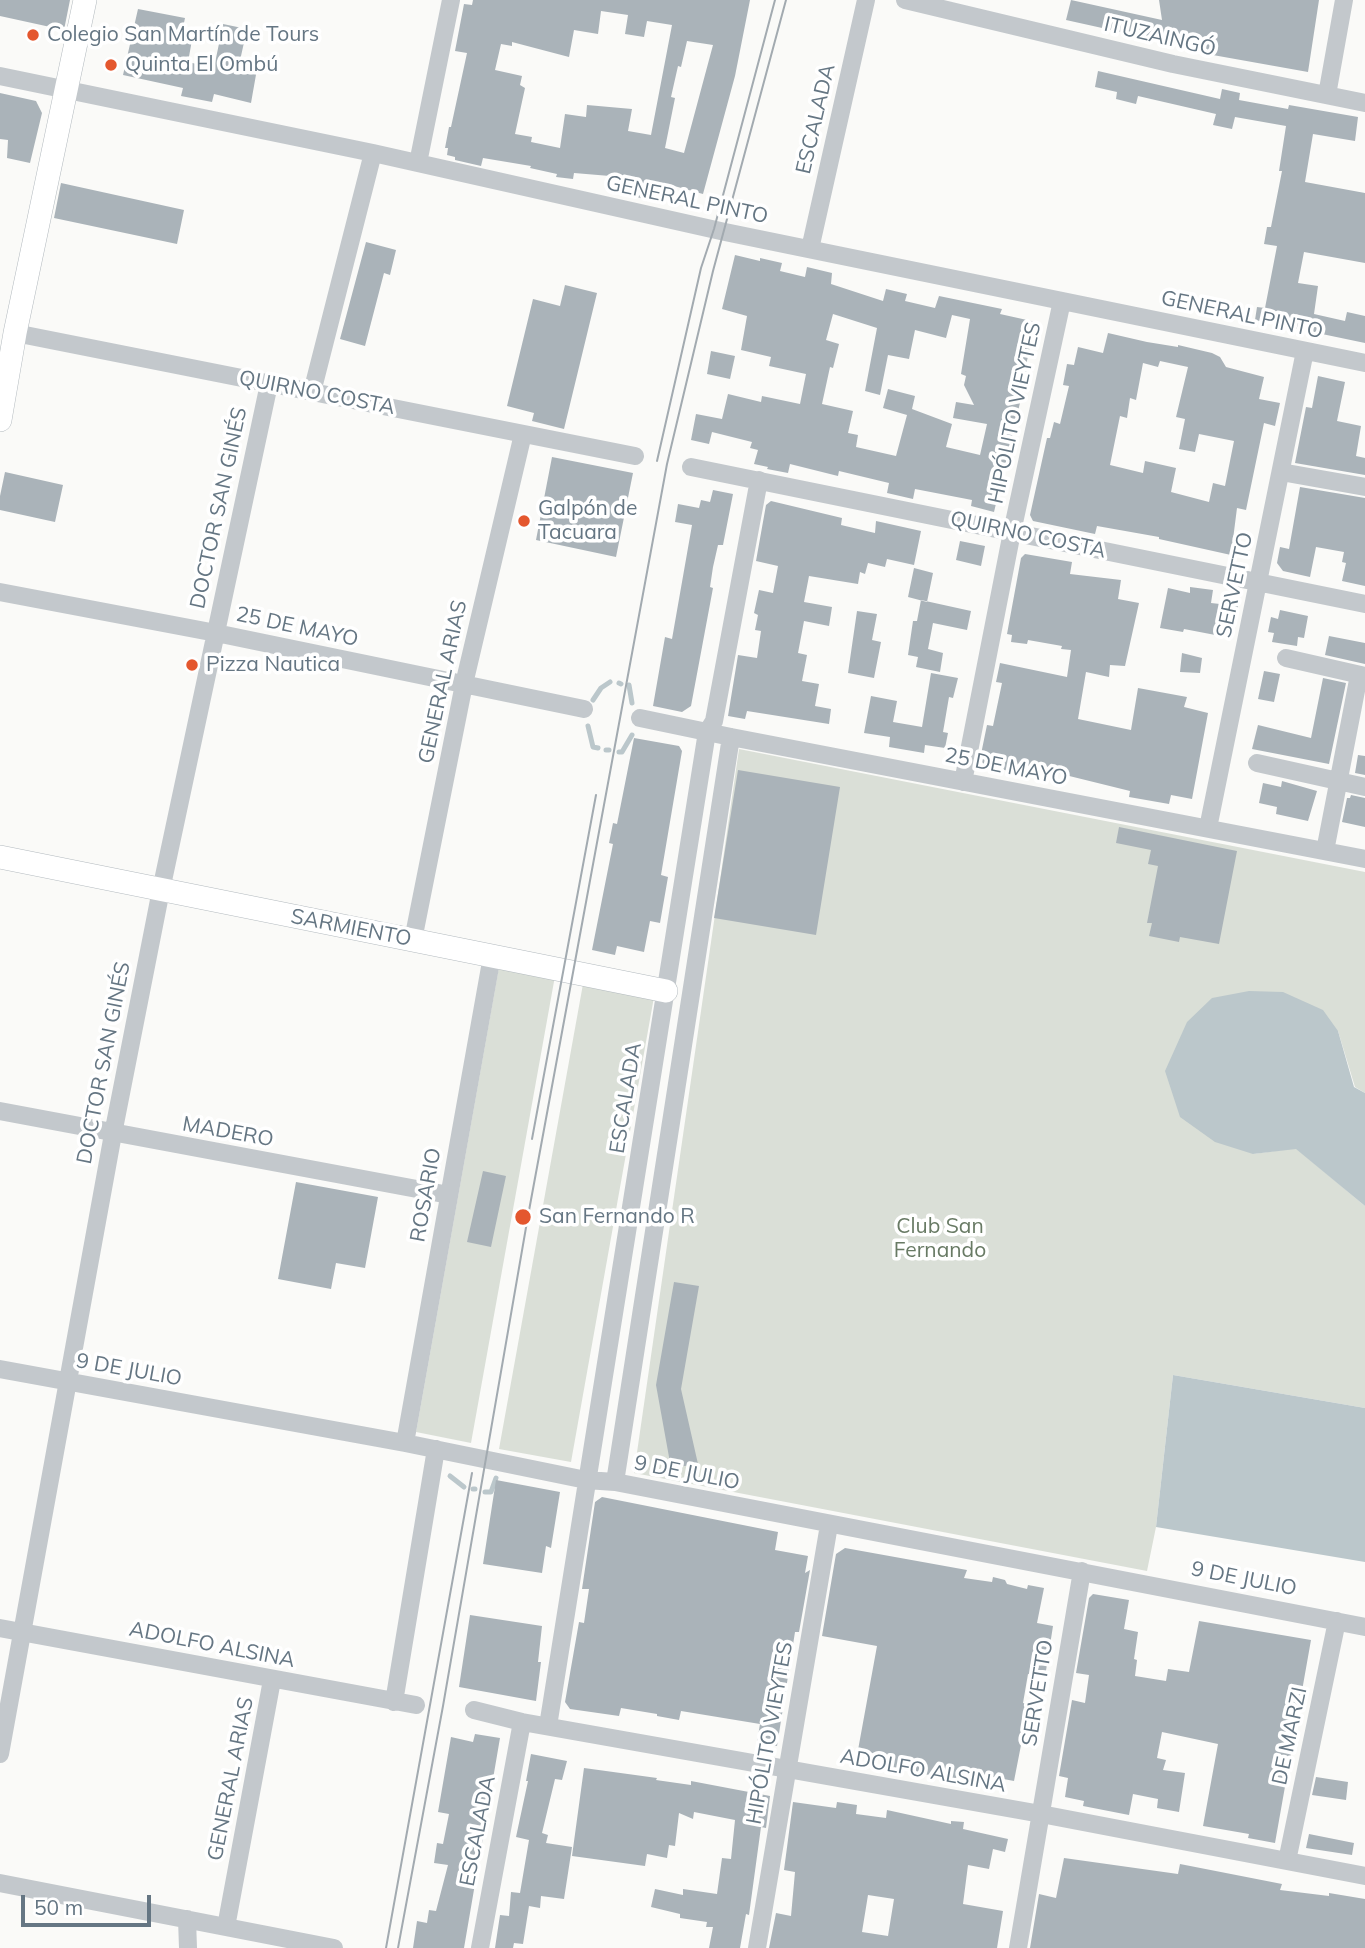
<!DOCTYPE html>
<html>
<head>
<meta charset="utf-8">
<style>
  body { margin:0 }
  #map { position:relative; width:1365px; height:1948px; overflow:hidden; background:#fafaf8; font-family:Mulish,sans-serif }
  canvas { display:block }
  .scale { position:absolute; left:21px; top:1895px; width:130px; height:32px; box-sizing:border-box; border:4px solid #657683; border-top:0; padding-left:9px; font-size:21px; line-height:24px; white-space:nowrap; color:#657683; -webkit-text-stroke:5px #fff; paint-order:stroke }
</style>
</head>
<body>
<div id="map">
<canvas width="1365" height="1948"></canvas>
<div class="scale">50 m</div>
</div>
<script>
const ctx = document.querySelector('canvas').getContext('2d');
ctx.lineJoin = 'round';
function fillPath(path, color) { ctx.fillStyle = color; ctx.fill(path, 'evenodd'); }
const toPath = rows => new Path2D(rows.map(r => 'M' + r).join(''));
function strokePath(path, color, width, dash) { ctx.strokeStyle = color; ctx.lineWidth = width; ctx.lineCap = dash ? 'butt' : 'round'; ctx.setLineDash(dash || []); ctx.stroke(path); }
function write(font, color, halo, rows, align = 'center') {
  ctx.font = font + ' Mulish,sans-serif'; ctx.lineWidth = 7; ctx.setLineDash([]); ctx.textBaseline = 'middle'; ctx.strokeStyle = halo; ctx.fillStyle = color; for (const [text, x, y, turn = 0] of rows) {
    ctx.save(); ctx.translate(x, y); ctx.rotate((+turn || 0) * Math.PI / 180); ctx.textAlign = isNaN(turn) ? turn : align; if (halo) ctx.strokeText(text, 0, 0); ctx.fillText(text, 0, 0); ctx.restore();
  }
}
const green = toPath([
  [739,749,1365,872,1365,1093,1355,1087,1338,1031,1253,1154,1296,1148,1365,1206,1365,1408,1173,1375,1156,1527,1147,1571,634,1473],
  [499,967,555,976,471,1443,416,1432],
  [583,984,654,997,571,1462,499,1449]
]);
const water = toPath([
  [1249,991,1283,992,1323,1010,1338,1031,1354,1087,1365,1093,1365,1206,1296,1149,1253,1154,1215,1142,1180,1117,1165,1071,1187,1022,1212,998],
  [1173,1375,1365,1408,1365,1562,1156,1527]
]);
const stream = toPath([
  [619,683,621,684],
  [629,685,632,703],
  [593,700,601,688,610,682],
  [588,726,593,747,598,748],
  [606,750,609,750],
  [619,752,622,752,632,735],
  [450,1476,464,1487],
  [473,1489,475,1489],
  [485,1492,491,1492,496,1478]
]);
const building = toPath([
  [0,0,70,0,64,30,0,16],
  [473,0,750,0,735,76,703,194,667,184,661,204,630,195,633,186,610,180,610,176,574,173,573,179,556,177,557,174,530,168,531,166,483,158,481,166,455,160,455,157,447,155,448,148,445,148,449,127,451,127,467,53,455,51,464,4,472,5],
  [601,11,628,15,625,34,644,37,647,21,672,25,651,135,628,131,632,109,587,105,586,117,565,114,560,148,531,142,532,137,515,134,525,88,520,85,522,76,495,70,501,44,512,46,512,42,569,57,574,30,598,34],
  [687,41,713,45,684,153,665,148,675,98,671,97,678,66,681,67],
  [1071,0,1162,20,1159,0,1319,0,1308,72,1196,52,1197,49,1066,20],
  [138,9,185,18,181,37,192,40,188,62,214,68,223,24,247,29,239,65,257,69,251,103,214,94,212,102,181,96,183,88,123,75],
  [1098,71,1220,99,1222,89,1240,93,1239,100,1288,109,1289,105,1358,117,1355,141,1313,134,1305,182,1365,193,1365,263,1304,252,1298,283,1318,286,1314,314,1345,321,1347,312,1365,316,1365,343,1255,320,1257,307,1265,308,1277,246,1264,244,1267,227,1271,227,1282,171,1279,171,1286,126,1235,117,1232,129,1213,125,1216,114,1138,96,1136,104,1116,99,1117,92,1095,87],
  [0,93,36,101,42,113,30,163,7,158,8,140,0,139],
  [61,183,184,210,177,244,54,218],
  [366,242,396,250,390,275,384,273,365,346,340,339],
  [735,255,760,261,760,258,782,263,780,271,805,277,807,267,832,273,831,284,883,301,886,289,907,294,905,301,935,308,939,296,1002,309,1000,314,1036,322,1026,365,1029,365,994,512,971,506,972,500,915,489,913,499,887,493,889,483,839,471,838,476,790,464,788,473,767,469,768,467,754,464,758,450,750,448,752,442,712,432,709,444,691,440,696,414,722,419,728,394,761,402,762,396,800,404,806,374,769,366,771,357,741,350,747,316,722,309],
  [833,314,877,328,865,391,880,395,888,355,909,359,915,330,946,338,952,315,970,319,961,374,966,376,964,385,974,405,956,402,953,418,987,424,980,455,946,447,952,424,912,409,915,396,888,389,883,408,907,415,896,456,856,447,858,435,848,433,853,411,822,404,830,367,833,368,839,344,826,340],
  [565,285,597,293,564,429,532,421,534,413,507,406,533,299,560,306],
  [1108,333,1147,342,1178,347,1178,345,1212,353,1220,357,1226,367,1264,377,1259,399,1280,403,1275,426,1264,423,1246,510,1237,508,1231,555,1159,539,1159,537,1097,526,1095,534,1033,521,1030,515,1047,438,1050,438,1054,422,1060,424,1069,386,1063,385,1067,364,1074,365,1078,347,1103,353],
  [1160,361,1188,367,1176,417,1185,419,1179,449,1195,452,1199,434,1234,441,1225,486,1213,483,1209,502,1171,492,1176,468,1145,461,1143,473,1110,465,1120,416,1127,418,1130,398,1136,400,1143,363,1158,367],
  [711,351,735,356,730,379,707,374],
  [1318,376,1345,382,1337,421,1361,426,1356,456,1365,458,1365,475,1295,463,1306,407,1312,408],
  [552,457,633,473,616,557,536,540],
  [5,472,63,485,55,522,0,510,0,496],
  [1300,487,1365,498,1365,586,1342,581,1346,563,1342,562,1344,552,1316,547,1310,577,1283,571,1277,563,1280,547,1289,549],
  [713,490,733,494,723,545,718,545,713,567,710,587,713,588,691,706,682,712,653,706,665,637,672,639,692,525,675,522,678,504,699,508,701,500,710,502],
  [771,501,842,518,841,525,875,533,876,521,921,531,914,565,887,559,885,567,868,563,865,574,860,572,858,584,809,576,804,602,832,607,829,626,804,621,798,653,807,655,802,681,819,684,815,706,831,709,829,724,747,711,745,719,728,716,738,655,757,658,761,631,755,630,758,615,754,613,759,590,773,593,778,566,756,561,766,505],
  [960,541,985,546,981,566,956,560],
  [1025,554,1072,562,1070,574,1121,580,1118,599,1139,603,1125,666,1110,665,1109,677,1086,672,1078,719,1131,730,1138,688,1187,697,1184,707,1208,713,1192,799,1171,795,1169,804,1129,797,1130,791,1045,770,1043,778,985,766,980,759,987,725,993,726,1002,683,996,682,1000,663,1067,677,1071,650,1061,649,1062,646,1028,640,1027,644,1011,642,1012,635,1007,634,1021,558],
  [914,568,933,573,927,602,908,597],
  [1190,587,1213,590,1211,603,1238,606,1231,638,1184,629,1183,632,1160,628,1168,588,1190,593],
  [921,600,971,611,967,630,933,623,928,649,943,653,940,672,916,667,918,657,908,655,913,621,917,621],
  [1280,610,1308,616,1304,638,1298,637,1297,646,1272,642,1274,633,1268,632,1271,617,1278,619],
  [857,611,877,614,872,640,881,642,874,678,848,673],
  [1329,636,1365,643,1365,664,1325,655],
  [1182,653,1202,658,1200,673,1180,672],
  [1264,671,1280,674,1274,702,1258,699],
  [931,673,958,678,953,698,949,697,943,732,948,733,945,748,925,745,924,753,889,747,890,737,864,733,871,696,897,701,893,722,922,727],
  [1323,678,1346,683,1329,764,1252,749,1258,725,1311,738],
  [634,738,679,746,682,751,661,875,668,877,660,923,650,921,644,952,617,946,615,955,592,950,613,844,609,843,613,823,617,824],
  [1358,755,1365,756,1365,775,1355,773],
  [738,770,840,787,816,935,714,918],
  [1282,781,1317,791,1308,821,1276,814,1277,807,1259,803,1263,783,1281,787],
  [1351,795,1365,798,1365,827,1342,822,1347,798,1350,798],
  [1119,827,1237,851,1219,944,1180,937,1179,942,1149,936,1152,923,1147,923,1158,866,1148,864,1151,850,1116,843],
  [483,1171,506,1176,491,1247,467,1242],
  [296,1182,378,1197,365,1268,336,1263,331,1289,278,1279],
  [674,1282,699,1286,681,1389,698,1464,671,1468,656,1385],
  [496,1480,560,1492,551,1548,546,1546,542,1573,483,1564],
  [602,1497,778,1532,775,1550,808,1556,805,1573,810,1570,799,1632,795,1632,777,1746,757,1742,760,1724,681,1711,679,1720,657,1716,657,1714,621,1708,619,1716,570,1709,565,1702,579,1622,584,1623,589,1589,582,1589,595,1502],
  [845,1548,967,1570,964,1578,992,1582,993,1577,1005,1580,1007,1584,1027,1589,1028,1585,1044,1588,1037,1623,1053,1626,1045,1677,1028,1674,1023,1703,1039,1706,1032,1742,1022,1740,1014,1781,993,1777,992,1786,884,1767,885,1756,858,1750,877,1646,822,1636,836,1554],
  [1093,1594,1129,1600,1124,1629,1138,1632,1134,1659,1137,1660,1135,1676,1166,1681,1168,1669,1189,1672,1199,1621,1311,1640,1275,1843,1248,1838,1249,1834,1203,1826,1218,1744,1162,1732,1157,1758,1166,1760,1163,1770,1185,1773,1179,1812,1157,1808,1158,1799,1133,1794,1129,1815,1083,1806,1084,1801,1065,1797,1068,1778,1059,1776,1072,1700,1085,1703,1089,1675,1076,1673,1089,1598],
  [470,1615,542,1626,538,1662,541,1662,536,1701,459,1687],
  [475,1734,500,1738,464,1948,413,1948,417,1921,427,1923,429,1910,436,1911,448,1865,434,1863,437,1843,443,1844,449,1814,438,1812,451,1737,473,1742],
  [531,1754,567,1761,562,1780,555,1779,542,1833,548,1835,546,1843,572,1847,564,1899,541,1896,540,1908,529,1906,523,1944,514,1943,513,1948,495,1948,500,1915,509,1916,511,1892,520,1893,529,1840,516,1837,528,1781,526,1781],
  [584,1768,657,1778,656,1780,691,1785,691,1781,770,1796,766,1828,761,1827,749,1915,746,1914,740,1948,709,1948,713,1927,706,1927,707,1922,680,1918,680,1914,651,1907,655,1889,683,1895,683,1889,717,1894,722,1858,731,1859,735,1820,694,1812,693,1819,679,1813,675,1846,669,1845,667,1858,647,1854,645,1866,572,1856],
  [1316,1777,1348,1782,1346,1800,1312,1795],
  [793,1802,836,1808,837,1802,857,1805,856,1814,886,1818,887,1810,951,1824,951,1821,964,1822,963,1829,1008,1839,1005,1852,993,1849,989,1869,968,1865,963,1904,1003,1911,997,1948,769,1948,776,1913,791,1916,795,1872,784,1870],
  [868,1895,894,1899,888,1936,862,1932],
  [1309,1834,1354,1843,1352,1855,1306,1848],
  [1064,1858,1178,1874,1180,1864,1282,1884,1280,1890,1329,1896,1329,1893,1365,1899,1365,1948,1030,1948,1039,1894,1056,1898]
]);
const street = toPath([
  [905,0,1173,64,1365,103],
  [0,76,373,153,725,232,1365,363],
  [1327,95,1344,0],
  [418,163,451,0],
  [810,249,866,0],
  [15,333,635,456],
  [312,392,373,153],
  [691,467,1365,604],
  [1281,472,1365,487],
  [0,592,216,633,584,709],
  [1286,658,1365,676],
  [640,718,731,737,1365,859],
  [1257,763,1365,787],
  [963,782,1012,532,1062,301],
  [1208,828,1305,351],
  [1325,851,1359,675],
  [413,940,464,684,523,434],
  [0,1111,449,1195],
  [0,1369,405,1443,586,1480,615,1482,1365,1627],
  [405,1443,492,956],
  [615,1482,731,737],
  [0,1628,416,1705],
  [394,1702,436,1449],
  [474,1710,522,1722,1041,1814,1365,1876],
  [548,1726,707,732,714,721,759,480],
  [0,1754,113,1134,161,890,269,384],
  [1287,1861,1337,1621],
  [0,1883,334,1948],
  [187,1919,188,1948],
  [226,1927,272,1680],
  [480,1948,522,1722],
  [757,1948,829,1525],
  [1018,1948,1082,1571]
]);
const secondary = toPath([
  [0,420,15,333,85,0],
  [0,857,666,991]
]);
const tram = toPath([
  [657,461,701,268,714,229,775,0],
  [532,1139,596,795],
  [386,1948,472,1473],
  [398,1948,443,1706,528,1216,667,464,713,271,786,0]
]);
const markers = [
  [33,35,7,"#e4572e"],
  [111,65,7,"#e4572e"],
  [524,521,7,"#e4572e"],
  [192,665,7,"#e4572e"],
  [523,1217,9,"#e4572e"]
];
const poiNames = [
  ["Colegio San Martín de Tours",47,35],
  ["Quinta El Ombú",125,65],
  ["Galpón de",538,509],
  ["Tacuara",538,533],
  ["Pizza Nautica",206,665],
  ["San Fernando R",539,1217]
];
const streetNames = [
  ["ITUZAINGÓ",1160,37,13],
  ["ESCALADA",816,119,-77],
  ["GENERAL PINTO",687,200,12],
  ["GENERAL PINTO",1242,315,12],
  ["QUIRNO COSTA",317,393,11],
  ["HIPÓLITO VIEYTES",1015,413,-78],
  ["DOCTOR SAN GINÉS",219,508,-78],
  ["QUIRNO COSTA",1028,535,12],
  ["SERVETTO",1235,585,-78],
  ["25 DE MAYO",297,627,12],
  ["GENERAL ARIAS",443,682,-78],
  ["25 DE MAYO",1006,767,11],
  ["SARMIENTO",351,928,11],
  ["DOCTOR SAN GINÉS",104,1063,-79],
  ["ESCALADA",626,1098,-81],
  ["MADERO",228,1132,10],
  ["ROSARIO",426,1195,-80],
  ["9 DE JULIO",129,1370,10],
  ["9 DE JULIO",687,1473,11],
  ["9 DE JULIO",1244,1579,11],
  ["ADOLFO ALSINA",212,1645,11],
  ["SERVETTO",1038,1693,-81],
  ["HIPÓLITO VIEYTES",770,1733,-80],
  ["DE MARZI",1290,1736,-78],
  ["ADOLFO ALSINA",923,1771,10],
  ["GENERAL ARIAS",231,1779,-79],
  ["ESCALADA",478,1831,-79]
];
const parkNames = [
  ["Club San",940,1227],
  ["Fernando",940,1251]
];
fillPath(green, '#dadfd7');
fillPath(water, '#bbc7cb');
strokePath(stream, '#bbc7cb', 5);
fillPath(building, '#aab3b9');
strokePath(secondary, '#b3babf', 24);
strokePath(street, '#c3c8cc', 18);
strokePath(secondary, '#fff', 23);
strokePath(tram, '#a2aab0', 2);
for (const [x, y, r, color] of markers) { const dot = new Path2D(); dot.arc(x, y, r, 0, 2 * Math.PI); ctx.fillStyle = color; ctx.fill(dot); strokePath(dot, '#fff', 2.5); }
write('21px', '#657683', '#fff', poiNames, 'left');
write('21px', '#657683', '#fff', streetNames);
write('21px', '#687a64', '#fff', parkNames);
</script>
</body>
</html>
